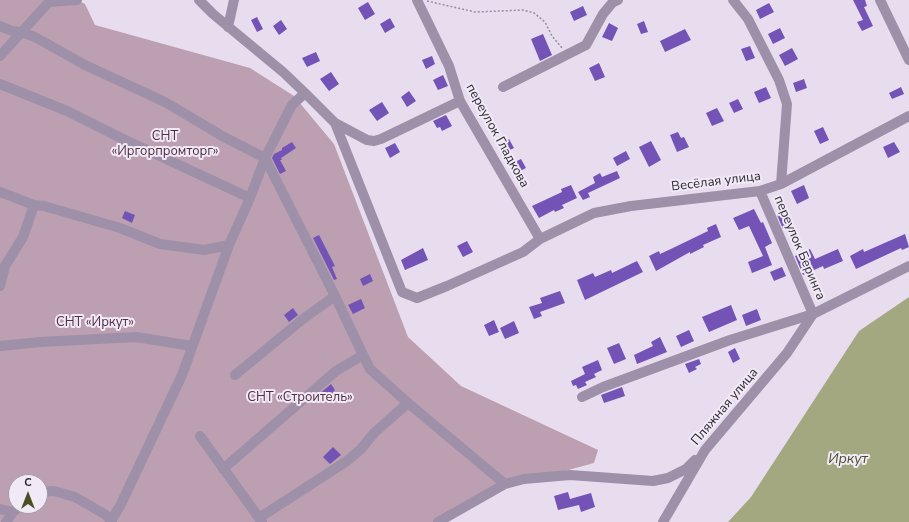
<!DOCTYPE html>
<html>
<head>
<meta charset="utf-8">
<style>
  body { margin:0 }
  #map { position:relative; width:909px; height:522px; overflow:hidden; background:#e8ddef; font-family:"Nunito Sans",sans-serif }
  canvas { display:block }
  .north { position:absolute; left:8px; top:474px; width:40px; height:40px; box-sizing:border-box; background:#f2e9f7; border:1px solid #a39ca9; border-radius:50%; rotate:0deg; font-size:11px; font-weight:700; line-height:16px; text-align:center; color:#2d2934 }
  .north::after { content:''; display:block; margin:auto; width:14px; height:18px; background:#4a5024; clip-path:polygon(50% 0,100% 100%,50% 72%,0 100%) }
</style>
</head>
<body>
<div id="map">
<canvas width="909" height="522"></canvas>
<div class="north">С</div>
</div>
<script>
const ctx = document.querySelector('canvas').getContext('2d');
ctx.lineJoin = 'round';
function fillPath(path, color) { ctx.fillStyle = color; ctx.fill(path, 'evenodd'); }
const toPath = rows => new Path2D(rows.map(r => 'M' + r).join(''));
function strokePath(path, color, width, dash) { ctx.strokeStyle = color; ctx.lineWidth = width; ctx.lineCap = dash ? 'butt' : 'round'; ctx.setLineDash(dash || []); ctx.stroke(path); }
function write(font, color, halo, rows, align = 'center') {
  ctx.font = font + ' "Nunito Sans",sans-serif'; ctx.lineWidth = 4; ctx.setLineDash([]); ctx.textBaseline = 'middle'; ctx.strokeStyle = halo; ctx.fillStyle = color; for (const [text, x, y, turn = 0] of rows) {
    ctx.save(); ctx.translate(x, y); ctx.rotate((+turn || 0) * Math.PI / 180); ctx.textAlign = isNaN(turn) ? turn : align; if (halo) ctx.strokeText(text, 0, 0); ctx.fillText(text, 0, 0); ctx.restore();
  }
}
const green = toPath([
  [0,0,77,0,85,4,95,25,250,68,294,96,334,144,408,337,461,386,598,450,594,463,502,488,443,522,0,522],
  [16,482,40,482,40,506,16,506]
]);
const water = toPath([
  [909,297,909,522,728,522,751,497,859,331]
]);
const building = toPath([
  [853,0,865,0,867,6,864,7,873,26,862,31,857,22,863,20],
  [368,2,375,14,365,20,358,8],
  [769,3,774,12,760,19,756,10],
  [583,6,587,15,574,21,570,12],
  [257,17,263,29,257,32,251,20],
  [390,18,395,27,385,33,380,24],
  [281,20,287,29,279,35,273,26],
  [644,21,648,32,641,34,637,24],
  [609,23,618,28,612,41,602,37],
  [780,28,785,38,773,44,768,34],
  [685,29,691,40,665,52,660,41],
  [543,34,552,55,540,61,531,39],
  [750,46,755,58,746,61,741,49],
  [792,48,798,59,785,66,779,55],
  [316,52,320,61,307,67,302,58],
  [432,56,435,64,426,69,422,60],
  [599,63,605,77,595,81,589,68],
  [331,72,339,84,329,91,320,79],
  [443,75,448,86,438,90,433,80],
  [804,79,807,88,796,92,793,83],
  [766,87,771,98,759,103,754,92],
  [901,87,904,94,892,99,889,93],
  [409,91,416,101,407,107,401,97],
  [738,99,743,109,734,113,729,103],
  [382,102,389,113,377,121,369,110],
  [717,108,724,121,712,126,706,113],
  [446,115,452,126,442,131,440,127,437,128,433,121],
  [823,127,829,140,820,144,814,131],
  [678,132,681,138,684,137,689,147,677,152,670,135],
  [509,139,514,148,504,153,499,144],
  [651,141,661,160,649,167,639,147],
  [292,142,296,148,281,158,282,160,280,160,286,171,280,174,272,158,274,154,282,150,282,148],
  [894,142,900,152,888,158,883,147],
  [395,143,400,152,390,158,385,148],
  [626,151,630,159,617,166,613,158],
  [521,159,526,168,516,173,511,164],
  [617,171,620,178,588,193,590,197,583,200,578,192,595,183,593,177,600,173,602,177],
  [571,185,577,198,562,205,564,208,555,212,554,210,539,218,532,206,562,192,561,189],
  [804,185,809,198,797,204,791,191],
  [754,209,761,223,763,222,772,243,765,247,772,265,752,273,748,262,763,256,749,226,739,230,733,218],
  [125,211,135,215,132,223,122,218],
  [786,211,793,224,783,229,777,215],
  [716,224,721,237,703,245,704,247,690,254,690,252,656,271,649,256,659,251,660,254,675,247,708,231,707,228],
  [905,234,909,247,902,250,901,248,856,269,850,256,863,249,864,252],
  [319,235,335,266,332,267,337,279,334,280,313,238],
  [467,241,473,252,463,257,457,246],
  [423,248,428,260,405,270,401,260],
  [810,249,815,259,838,249,843,261,824,269,823,266,803,275,795,256],
  [637,261,643,272,585,300,577,280,593,273,595,277,611,270,612,273],
  [782,267,786,276,774,281,770,272],
  [370,274,373,281,363,286,360,279],
  [560,291,565,303,540,312,542,316,534,319,529,307,542,303,540,298],
  [361,299,365,308,353,314,348,305],
  [731,305,737,320,709,332,702,317],
  [293,308,298,315,289,322,284,315],
  [757,309,761,320,746,326,742,315],
  [494,320,499,332,489,336,484,325],
  [514,321,519,333,505,339,500,328],
  [689,330,694,341,681,347,676,336],
  [660,337,667,352,637,364,634,355,653,346,651,342],
  [619,343,626,359,614,364,607,348],
  [735,348,740,359,733,363,728,352],
  [699,359,701,364,695,367,697,369,689,373,685,364],
  [598,360,602,370,594,374,596,377,585,382,587,385,578,389,576,385,573,386,571,381,585,374,582,367],
  [331,384,335,390,332,393,335,397,330,402,326,398,323,400,318,395],
  [622,387,625,396,604,403,601,395],
  [333,447,341,455,330,464,323,457],
  [568,492,570,499,591,493,595,507,581,512,579,505,558,510,554,496]
]);
const path = toPath([
  [427,1,475,12,523,10,534,13,545,22,552,36,562,48]
]);
const minor = toPath([
  [417,0,449,66,460,101,540,239],
  [733,0,748,19,779,80,787,104,781,184],
  [880,0,909,60],
  [0,26,12,31,21,32,35,37,85,65,165,102,224,137,265,158,335,296,363,355,370,369,408,403,505,484],
  [228,27,234,0],
  [0,56,49,2,77,0],
  [0,84,67,111,119,137,250,198],
  [503,87,586,45,603,14,613,2,618,0],
  [305,93,335,123,367,140,374,141,381,139,460,101],
  [335,123,402,292,417,298,447,286,523,252,540,239,594,213,631,206,760,191,781,184,909,116],
  [0,192,34,205,44,206,120,228,160,244,204,250,229,245],
  [0,286,5,266,23,237,34,205],
  [0,346,41,342,136,337,192,346],
  [235,375,303,319,335,296],
  [582,397,603,387,730,340,813,314,909,266],
  [200,436,262,522],
  [223,469,336,371,363,355],
  [40,492,54,491,75,497,106,515,112,522],
  [0,509,13,512],
  [259,518,347,461,361,449,374,433,408,403],
  [111,521,121,504,182,375,229,245,250,198,265,158,292,105,305,93,283,72,213,14,199,0],
  [6,522,13,512,20,506],
  [438,522,505,484,524,479,570,475,653,481,668,478,686,469,695,460],
  [663,522,705,450,787,353,813,314,760,191]
]);
const streetNames = [
  ["переулок Гладкова",497,136,61],
  ["Весёлая улица",716,182,-7],
  ["переулок Беринга",799,248,67],
  ["Пляжная улица",725,407,-50]
];
const parkNames = [
  ["СНТ",165,137],
  ["«Иргорпромторг»",165,152],
  ["СНТ «Иркут»",95,323],
  ["СНТ «Строитель»",300,398]
];
const waterNames = [
  ["Иркут",848,460]
];
fillPath(green, '#bc9fb0');
fillPath(water, '#a3a880');
fillPath(building, '#7353b6');
strokePath(path, '#978aa4', 1.5, [2, 2]);
strokePath(minor, '#9d90a8', 10);
write('13px', '#2d2934', '#f2e9f7', streetNames);
write('13px', '#4f3041', '#f2e9f7', parkNames);
write('italic 14px', '#4a5024', '#f2e9f7', waterNames);
</script>
</body>
</html>
